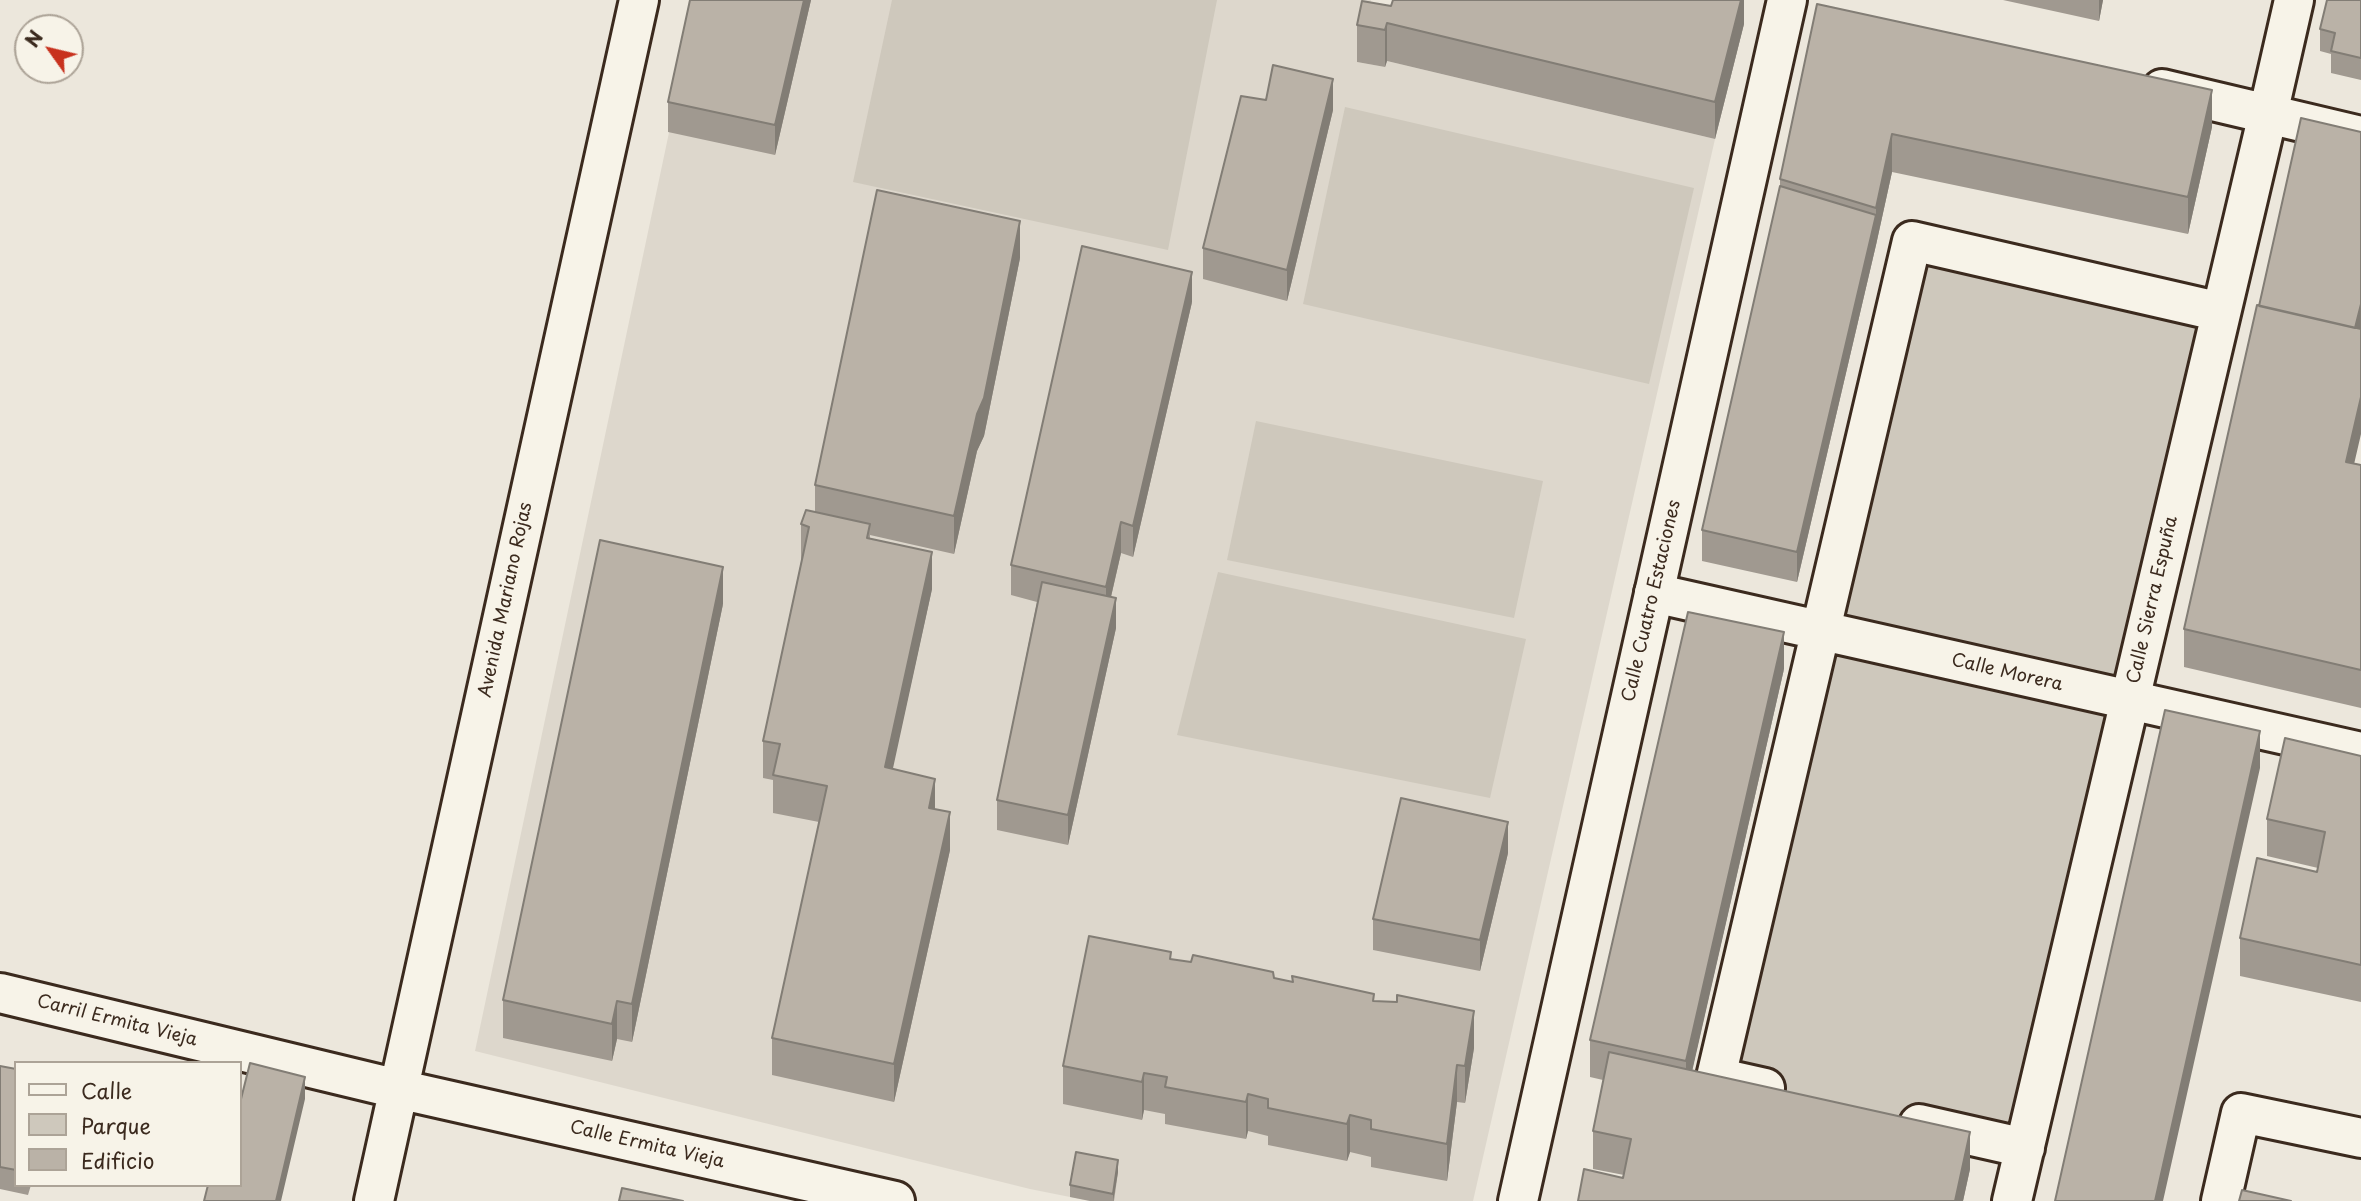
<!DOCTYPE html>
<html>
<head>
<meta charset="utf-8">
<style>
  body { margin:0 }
  #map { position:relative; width:2361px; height:1201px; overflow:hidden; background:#ece7dc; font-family:"Playpen Sans",sans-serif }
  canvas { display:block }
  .legend { position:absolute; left:14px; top:1061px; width:228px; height:126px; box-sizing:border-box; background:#f7f3e8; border:2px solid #aca397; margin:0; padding:9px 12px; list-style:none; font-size:21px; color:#3b2a1e }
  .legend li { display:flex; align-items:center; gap:14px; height:35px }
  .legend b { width:35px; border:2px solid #aca397 }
  .north { position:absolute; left:14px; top:14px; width:70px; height:70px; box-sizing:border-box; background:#f7f3e8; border:2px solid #aca397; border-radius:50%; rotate:304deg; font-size:19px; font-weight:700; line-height:28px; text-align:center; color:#3b2a1e }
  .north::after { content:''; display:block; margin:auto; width:24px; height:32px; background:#c8321e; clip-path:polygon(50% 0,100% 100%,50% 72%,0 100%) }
</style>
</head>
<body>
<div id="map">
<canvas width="2361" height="1201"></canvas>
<ul class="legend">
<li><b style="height:9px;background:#f7f3e8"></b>Calle</li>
<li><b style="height:19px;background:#cec8bc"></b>Parque</li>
<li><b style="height:19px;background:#bab2a7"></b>Edificio</li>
</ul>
<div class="north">N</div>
</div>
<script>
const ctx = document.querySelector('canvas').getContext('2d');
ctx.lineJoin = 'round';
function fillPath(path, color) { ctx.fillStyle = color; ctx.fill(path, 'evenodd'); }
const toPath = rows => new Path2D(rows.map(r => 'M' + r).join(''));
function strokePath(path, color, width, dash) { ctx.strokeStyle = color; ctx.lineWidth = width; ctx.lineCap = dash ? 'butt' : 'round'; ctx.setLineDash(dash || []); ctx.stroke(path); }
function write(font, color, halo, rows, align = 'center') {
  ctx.font = font + ' "Playpen Sans",sans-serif'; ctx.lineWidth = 7; ctx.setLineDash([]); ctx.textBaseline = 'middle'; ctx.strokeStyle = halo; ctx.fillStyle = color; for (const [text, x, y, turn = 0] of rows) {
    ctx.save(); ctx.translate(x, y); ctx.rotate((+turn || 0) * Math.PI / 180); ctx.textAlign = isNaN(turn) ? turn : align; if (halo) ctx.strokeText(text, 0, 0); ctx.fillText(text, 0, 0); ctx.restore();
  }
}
const built = toPath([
  [697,0,1371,0,1357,62,1385,67,1387,61,1715,139,1473,1201,1090,1201,1030,1189,475,1051]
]);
const green = toPath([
  [892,0,1217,0,1168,250,853,182],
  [1345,107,1694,188,1649,384,1303,304],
  [1912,241,2221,312,2025,1148,1716,1077],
  [1256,421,1543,481,1514,618,1227,560],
  [1218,572,1526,639,1490,798,1177,735]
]);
const pedestrian = toPath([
  [1654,593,2361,752],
  [1765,1088,1716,1077,1912,241,2221,312],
  [1919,1124,2025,1148],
  [2012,1201,2268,114]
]);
const minor = toPath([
  [2162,89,2361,136],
  [2268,114,2294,0],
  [0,993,398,1089,895,1201],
  [374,1201,639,0],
  [1518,1201,1787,0],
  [2221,1201,2241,1113,2361,1138]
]);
const wall = toPath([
  [690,0,811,0,775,155,668,132,668,102],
  [1744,0,1744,24,1715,139,1387,61,1385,67,1357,62,1357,25,1391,6],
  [2003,0,2103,0,2099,21],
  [2361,0,2361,80,2331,73,2331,54,2320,51,2320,29],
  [1817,4,2212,127,2188,234,1892,172,1876,245,1797,582,1702,561,1702,530,1780,186,1780,179],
  [1266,100,1333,110,1287,301,1203,279,1203,248],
  [1020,258,984,436,977,451,954,554,870,535,870,539,932,589,892,769,935,809,950,850,894,1102,772,1075,772,1038,819,822,773,813,773,780,763,778,763,741,801,562,801,524,815,512,815,485],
  [1192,302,1133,557,1121,553,1111,597,1116,628,1068,845,997,830,997,800,1037,602,1011,595,1011,565],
  [2354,463,2361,465,2361,708,2184,667,2184,629],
  [723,604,632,1042,617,1039,612,1061,503,1038,503,1000],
  [1784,669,1692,1070,1970,1169,1963,1201,1578,1201,1623,1178,1624,1175,1593,1169,1593,1131,1603,1080,1590,1077,1590,1040],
  [2361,756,2361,1002,2240,976,2240,938,2317,872,2318,868,2267,856,2267,819],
  [1508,853,1480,971,1373,950,1373,919],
  [1171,959,1274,978,1374,1001,1474,1048,1465,1103,1457,1102,1447,1181,1371,1167,1371,1157,1350,1152,1347,1161,1268,1145,1268,1136,1248,1131,1246,1139,1165,1124,1165,1114,1144,1110,1142,1120,1063,1104,1063,1066],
  [0,1066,16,1069,16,1185,31,1185,28,1195,0,1189],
  [1118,1172,1114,1201,1090,1201,1070,1197,1070,1185]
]);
const shadedWall = toPath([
  [804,0,811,0,775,155,775,125],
  [1741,0,1744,0,1744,24,1715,139,1715,102],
  [2099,0,2103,0,2099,21],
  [1387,23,1387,61,1385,67,1385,30],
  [1333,79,1333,110,1287,301,1287,270],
  [2212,90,2212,127,2188,234,2188,197],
  [1892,134,1892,172,1876,245,1797,582,1797,552,1876,215,1876,208],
  [1020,221,1020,258,984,436,977,451,954,554,954,516],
  [1192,272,1192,302,1133,557,1133,526],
  [2361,304,2361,335,2353,334],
  [2361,397,2361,434,2346,499,2346,462],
  [1121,522,1121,553,1106,618,1106,587],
  [932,552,932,589,885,805,885,767],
  [723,567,723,604,632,1042,632,1004],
  [1116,598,1116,628,1068,845,1068,815],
  [1784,632,1784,669,1686,1098,1686,1061],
  [2260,731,2260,768,2163,1201,2155,1201],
  [935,779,935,816,929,808],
  [950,812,950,850,894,1102,894,1064],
  [1508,822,1508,853,1480,971,1480,940],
  [617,1001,617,1039,612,1061,612,1024],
  [1474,1011,1474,1048,1465,1103,1465,1066],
  [1457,1065,1457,1102,1447,1181,1447,1144],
  [1144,1073,1144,1110,1142,1120,1142,1082],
  [305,1077,305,1099,281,1201,276,1201],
  [1248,1094,1248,1131,1246,1139,1246,1102],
  [1350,1115,1350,1152,1347,1161,1347,1124],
  [1970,1132,1970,1169,1963,1201,1955,1201],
  [1118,1160,1118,1172,1113,1201,1113,1194]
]);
const building = toPath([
  [690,0,804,0,775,125,668,102,690,0],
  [1393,0,1741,0,1715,102,1387,23,1385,30,1357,25,1362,1,1391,6,1393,0],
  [2327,0,2361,0,2361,58,2331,51,2335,33,2320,29,2327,0],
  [1817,4,2212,90,2188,197,1892,134,1876,208,1780,179,1817,4],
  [1273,65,1333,79,1287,270,1203,248,1241,96,1266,100,1273,65],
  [2301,118,2361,132,2361,304,2355,328,2259,306,2301,118],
  [1780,186,1876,215,1797,552,1702,530,1780,186],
  [877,190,1020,221,984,398,977,414,954,516,815,485,877,190],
  [1082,246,1192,272,1133,526,1121,522,1106,587,1011,565,1082,246],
  [2257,305,2361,329,2361,397,2346,462,2361,465,2361,670,2184,629,2257,305],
  [806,510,870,524,867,538,932,552,885,767,935,779,929,808,950,812,894,1064,772,1038,827,786,773,775,780,744,763,741,809,527,801,524,806,510],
  [600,540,723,567,632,1004,617,1001,612,1024,503,1000,600,540],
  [1042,582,1116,598,1068,815,997,800,1042,582],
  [1688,612,1784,632,1686,1061,1590,1040,1688,612],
  [2165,710,2260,731,2155,1201,2055,1201,2165,710],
  [2285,738,2361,756,2361,965,2240,938,2257,858,2317,872,2325,832,2267,819,2285,738],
  [1401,798,1508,822,1480,940,1373,919,1401,798],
  [1089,936,1171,952,1170,959,1191,962,1193,955,1273,972,1274,978,1293,982,1292,976,1374,994,1373,1001,1397,1002,1397,995,1474,1011,1465,1066,1457,1065,1447,1144,1371,1129,1371,1120,1350,1115,1347,1124,1268,1108,1268,1099,1248,1094,1246,1102,1165,1087,1167,1077,1144,1073,1142,1082,1063,1066,1089,936],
  [1609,1052,1970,1132,1955,1201,1578,1201,1584,1169,1623,1178,1631,1139,1593,1131,1609,1052],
  [250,1063,305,1077,276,1201,204,1201,208,1185,240,1185,240,1103,250,1063],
  [0,1066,16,1069,16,1170,0,1167,0,1066],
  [1076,1152,1118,1160,1113,1194,1070,1185,1076,1152],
  [622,1188,683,1201,619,1201,622,1188],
  [2242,1190,2291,1201,2239,1201,2242,1190]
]);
const streetNames = [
  ["Avenida Mariano Rojas",506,600,-78],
  ["Calle Sierra Espuña",2153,600,-77],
  ["Calle Cuatro Estaciones",1652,601,-77],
  ["Calle Morera",2007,673,13],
  ["Carril Ermita Vieja",117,1021,14],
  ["Calle Ermita Vieja",647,1145,13]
];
fillPath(built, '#ddd7cc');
fillPath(green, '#cec8bc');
strokePath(pedestrian, '#3b2a1e', 44);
strokePath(minor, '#3b2a1e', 44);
strokePath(pedestrian, '#f7f3e8', 38);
strokePath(minor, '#f7f3e8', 38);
fillPath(wall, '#a09990');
fillPath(shadedWall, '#827d75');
fillPath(building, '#bab2a7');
strokePath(building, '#827d75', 2);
write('18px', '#3b2a1e', '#f7f3e8', streetNames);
</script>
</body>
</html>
